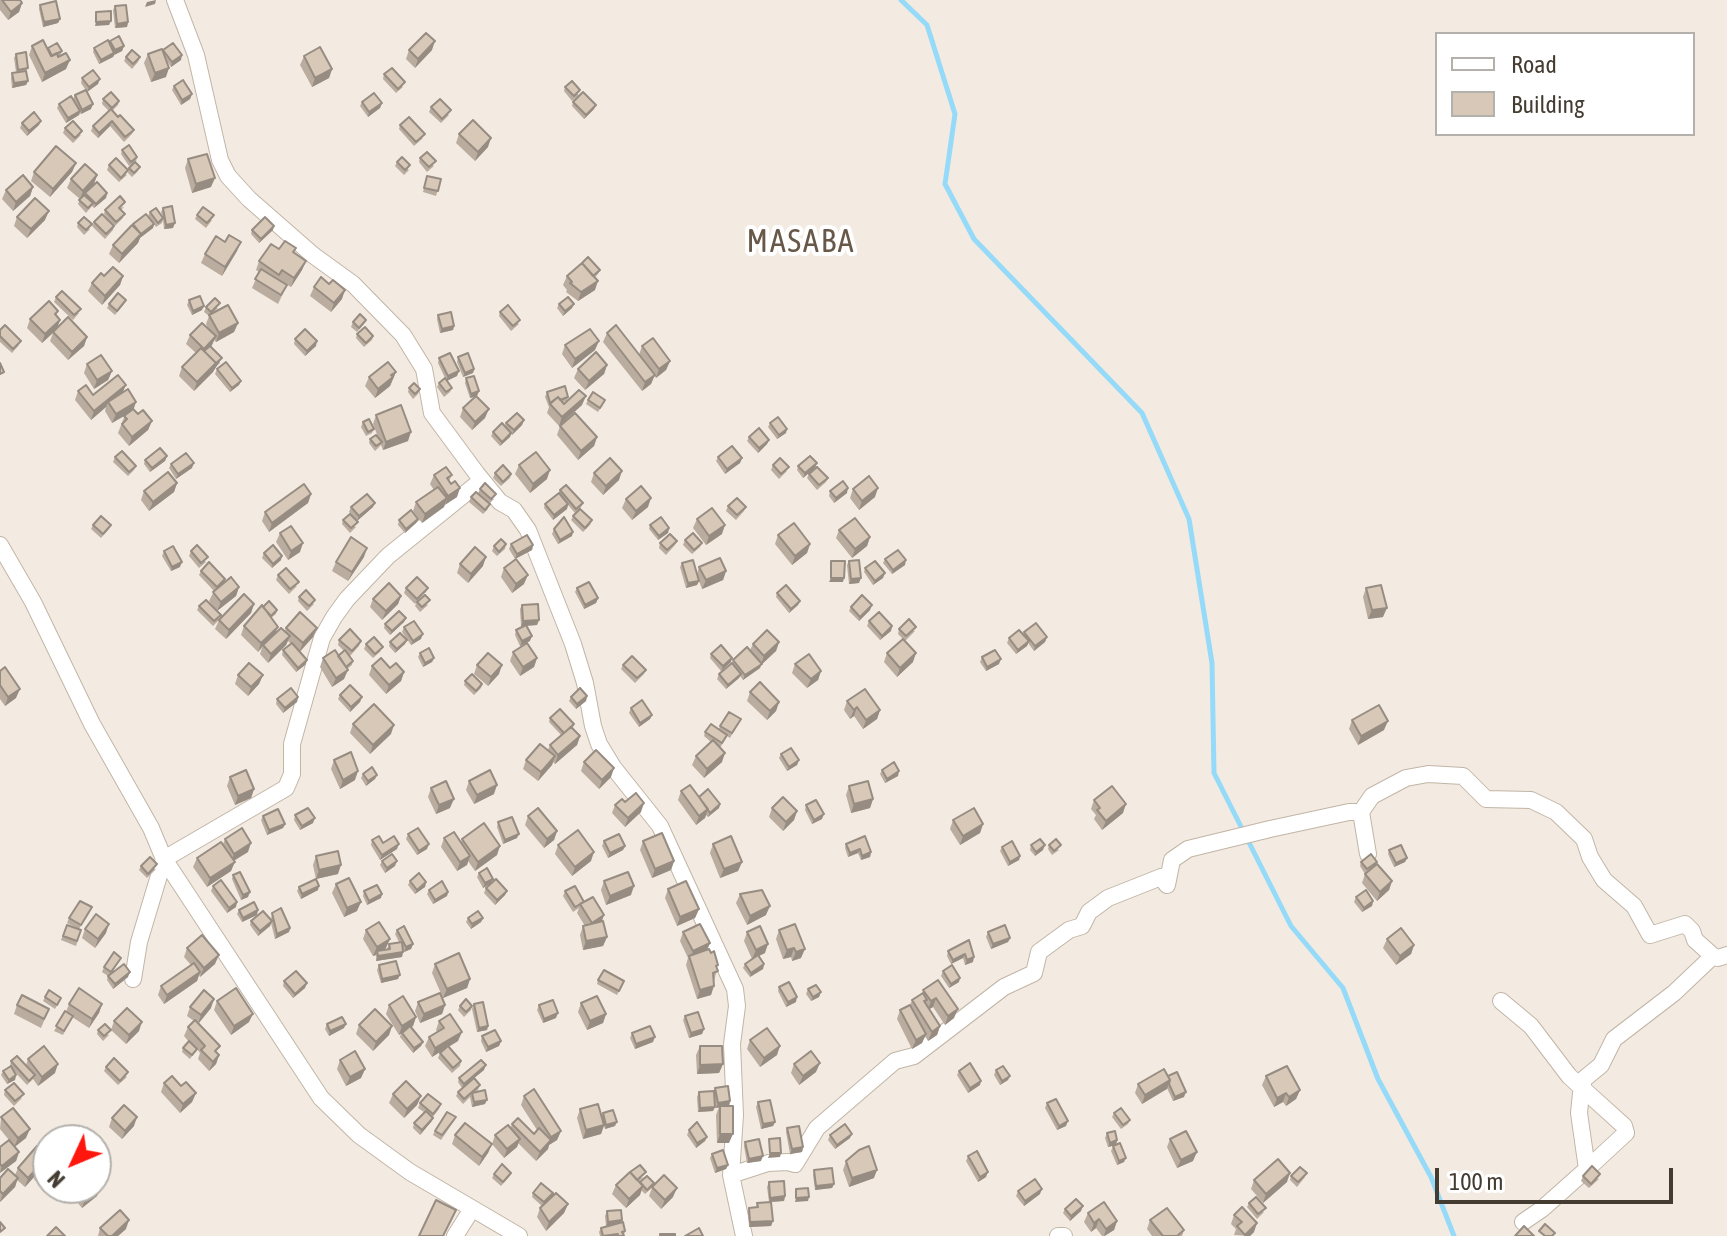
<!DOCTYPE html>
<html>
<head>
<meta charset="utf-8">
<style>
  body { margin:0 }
  #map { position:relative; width:1727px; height:1236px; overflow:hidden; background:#f3ebe1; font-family:"Asap Condensed",sans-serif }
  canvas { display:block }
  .legend { position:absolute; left:1435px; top:32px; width:260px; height:104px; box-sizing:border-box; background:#fff; border:2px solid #b4b1ad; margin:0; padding:10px 14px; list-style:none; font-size:24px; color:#443b31 }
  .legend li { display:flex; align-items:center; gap:16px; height:40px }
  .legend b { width:40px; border:2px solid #b4b1ad }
  .north { position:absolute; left:32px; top:1124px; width:80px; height:80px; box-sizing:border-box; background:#fff; border:2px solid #b4b1ad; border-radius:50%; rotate:226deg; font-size:22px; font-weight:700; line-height:32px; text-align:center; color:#443b31 }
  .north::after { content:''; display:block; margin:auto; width:28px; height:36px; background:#ff160c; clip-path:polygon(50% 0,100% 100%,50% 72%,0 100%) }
  .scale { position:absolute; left:1435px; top:1168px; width:238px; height:36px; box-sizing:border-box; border:4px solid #443b31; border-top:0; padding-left:10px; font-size:24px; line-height:28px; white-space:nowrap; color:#443b31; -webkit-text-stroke:6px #fff; paint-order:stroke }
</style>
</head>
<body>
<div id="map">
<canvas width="1727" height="1236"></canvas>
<ul class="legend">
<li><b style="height:10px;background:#fff"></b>Road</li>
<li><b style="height:22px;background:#d8c8b8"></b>Building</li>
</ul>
<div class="north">N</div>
<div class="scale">100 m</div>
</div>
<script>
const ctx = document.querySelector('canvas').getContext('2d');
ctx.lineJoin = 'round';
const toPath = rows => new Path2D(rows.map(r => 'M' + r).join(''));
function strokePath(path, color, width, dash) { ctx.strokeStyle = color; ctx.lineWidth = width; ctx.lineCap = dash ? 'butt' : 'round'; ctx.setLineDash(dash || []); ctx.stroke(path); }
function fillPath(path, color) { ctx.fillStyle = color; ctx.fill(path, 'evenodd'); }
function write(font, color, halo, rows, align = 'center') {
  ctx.font = font + ' "Asap Condensed",sans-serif'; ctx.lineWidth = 8; ctx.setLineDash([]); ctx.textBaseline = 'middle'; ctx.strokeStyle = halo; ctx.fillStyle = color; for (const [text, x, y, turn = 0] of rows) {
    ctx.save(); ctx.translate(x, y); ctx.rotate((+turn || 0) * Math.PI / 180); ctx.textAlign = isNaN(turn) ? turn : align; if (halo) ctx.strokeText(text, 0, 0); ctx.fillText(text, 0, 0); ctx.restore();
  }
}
const stream = toPath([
  [901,0,927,25,955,114,945,184,974,239,1142,413,1189,519,1212,663,1214,773,1291,926,1343,988,1378,1079,1431,1177,1454,1236]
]);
const street = toPath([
  [175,0,196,55,220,160,228,176,249,199,313,255,353,284,403,335,424,369,432,413,477,474,500,502,514,510,528,530,573,644,585,683,593,726,599,744,613,767,660,826,735,989,737,1006,732,1044,735,1115,731,1175,744,1236],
  [0,545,33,602,92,724,151,828,164,859,321,1098,359,1135,410,1172,519,1236],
  [1361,812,1372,796,1406,778,1428,774,1463,776,1486,799,1531,800,1556,812,1584,839,1590,857,1604,880,1634,906,1650,935,1685,924,1692,931,1695,940,1713,956,1718,958,1727,955],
  [133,979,139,942,164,859,286,788,292,774,292,744,313,669,322,638,334,617,347,599,388,556,482,480],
  [1501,1001,1531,1026,1569,1076,1582,1088,1624,1126,1626,1133,1587,1169,1579,1113,1581,1093,1582,1088,1584,1079,1601,1065,1614,1039,1674,993,1713,956],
  [731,1175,768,1163,788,1162,795,1164,817,1128,895,1061,914,1056,1004,987,1034,973,1039,952,1069,930,1082,926,1089,912,1108,898,1161,877,1167,885,1172,860,1188,849,1270,829,1349,812,1361,812,1368,854],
  [1523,1222,1542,1209,1587,1169],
  [455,1236,472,1209],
  [1058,1236,1064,1236]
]);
const wall = toPath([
  [0,0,20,0,22,3,19,12,8,20,0,10],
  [40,5,60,19,58,23,43,27,39,9],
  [115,6,128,22,127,27,115,28,113,10],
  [110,41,124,46,122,51,114,55,113,57,99,64,93,52,94,48,109,43],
  [32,46,62,51,60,56,66,69,42,82,29,55],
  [409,50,432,50,415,68,406,59],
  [163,51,181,60,171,67,167,61,166,77,151,82,144,63,148,54],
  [16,54,28,68,26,72,28,81,26,85,12,88,11,78,12,73,16,72,14,58],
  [304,56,332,69,329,78,312,87,300,65],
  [126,57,140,57,138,62,132,69,124,61],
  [384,74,403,87,396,93,383,79],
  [82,78,98,84,87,92,81,83],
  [174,86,192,94,190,99,181,105,172,90],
  [565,87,579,95,572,101,564,91],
  [75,95,91,109,81,114,80,113,79,115,66,123,57,108,59,104,73,99],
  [103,99,119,101,118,105,112,111,134,130,132,134,124,142,110,126,98,138,91,131,93,126,109,111,102,104],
  [362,102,382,103,380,108,368,117,360,106],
  [573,102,594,109,584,119,572,106],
  [431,107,449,115,441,123,429,112],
  [22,123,39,125,27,136,20,128],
  [400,125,423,138,414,146,399,129],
  [65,128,81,135,73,143,63,133],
  [459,134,488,147,475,161,456,143],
  [122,150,137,157,136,162,129,166,121,154],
  [420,158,434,166,427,172,419,162],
  [188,159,211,187,192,193,185,168],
  [397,162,409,170,404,175,395,166],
  [76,163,72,172,50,197,31,181,34,172],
  [109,165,127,175,119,182,107,170],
  [129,168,138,171,132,177,128,173],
  [97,175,94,184,107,193,106,198,94,208,92,206,86,213,78,204,80,199,67,188,71,179],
  [427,176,441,179,436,196,423,192],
  [33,187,30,196,13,211,2,199,6,190],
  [124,207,121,210,123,218,115,226,104,214,105,210],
  [163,208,173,228,164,229,163,220,162,223,156,227,154,224,153,228,140,238,138,243,119,263,109,254,113,245,148,216,150,212,162,216,161,212],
  [197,215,212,220,206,228,195,219],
  [17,217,45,220,27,238,14,226],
  [94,222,114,226,113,230,105,239,92,226],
  [78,223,90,229,84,235,77,227],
  [252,230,273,230,259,243,251,234],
  [296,248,294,253,306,261,302,270,291,287,279,280,287,285,278,304,252,288,259,272,256,270,259,261,279,249],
  [237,251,222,276,201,263,205,254],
  [600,270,598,274,595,277,595,290,578,301,566,292,567,290,563,285,567,276],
  [104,276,123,276,120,285,102,305,88,291,92,283],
  [314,287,342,299,331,312,310,296],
  [56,297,79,313,73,320,54,302],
  [189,300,202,310,192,315,187,305],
  [109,304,124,304,115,315,107,308],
  [559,304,572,308,563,316,557,308],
  [206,307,218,308,212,314,238,323,234,332,216,342,214,340,211,347,220,363,214,368,213,372,194,391,179,376,182,367,196,353,186,344,190,335,209,330,206,324,209,316,204,312],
  [58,311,56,316,57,328,87,337,84,346,68,360,50,341,53,333,42,343,27,328,30,319],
  [500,312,519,324,511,331,499,316],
  [438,315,454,326,453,330,440,333,437,319],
  [353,322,364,324,357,332,351,327],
  [0,330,19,345,12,353,0,342],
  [607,333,639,355,642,346,670,361,666,370,656,378,654,376,651,384,642,391,603,342],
  [357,334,373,336,372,340,364,347,356,338],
  [295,339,316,346,305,356,294,344],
  [565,345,595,350,572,368,562,354],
  [458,357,474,369,473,373,463,377,457,362],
  [439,358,457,376,447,381,452,388,450,392,444,397,437,387,439,383,446,380,438,363],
  [87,364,112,371,108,380,94,389,84,373],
  [607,365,604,374,585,390,574,378,578,369],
  [217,369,241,381,239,385,230,392,215,374],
  [396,372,390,386,375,398,365,386,369,377],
  [466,378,479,391,477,396,485,418,472,430,460,417,463,408,476,396,470,398,465,383],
  [409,388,420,389,418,394,413,399,408,392],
  [78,391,93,395,123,393,136,402,133,409,138,414,152,421,148,430,129,446,118,433,125,415,112,423,105,411,106,407,91,420,75,400],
  [547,392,568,397,567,401,563,402,564,404,582,405,559,426,547,413,549,407,545,397],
  [588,400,603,404,598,412,586,404],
  [376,415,408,441,383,450,381,445,375,451,369,443,370,439,378,437,373,424],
  [524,420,522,425,512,435,511,434,510,437,500,446,491,436,493,432,505,426,506,423],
  [363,422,374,429,372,433,366,436,361,427],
  [770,423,786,433,777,439,768,427],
  [560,426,597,437,594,446,578,460,557,435],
  [749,437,769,440,767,444,758,453,747,441],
  [167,456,165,461,150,472,144,464,145,460],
  [115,457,136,466,134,470,128,476,113,462],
  [718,457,742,458,740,463,725,474,716,461],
  [817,463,815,468,803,478,797,470,798,466],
  [171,464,192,468,176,479,169,468],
  [519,465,547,479,530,493,515,474],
  [773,465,787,471,779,479,771,470],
  [495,473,511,474,510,478,501,486,493,478],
  [594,473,619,480,603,495,591,482],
  [809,474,828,478,826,482,817,490,807,478],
  [434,475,452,475,449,481,457,497,445,504,444,507,422,523,413,511,416,502,434,490,430,484],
  [177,483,174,492,149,511,141,500,144,491],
  [480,489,494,499,490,503,478,493],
  [853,489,875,497,859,510,850,498],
  [560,490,583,503,580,509,592,520,590,525,583,532,571,520,575,513,568,505,567,509,553,520,544,508,545,504,558,494],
  [830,491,847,493,834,503,829,496],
  [311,494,308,503,269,532,262,521,265,512],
  [471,497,488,509,483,514,469,502],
  [626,499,648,507,632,520,622,508],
  [728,506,746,507,744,511,736,520,726,511],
  [351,507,373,507,357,521,349,512],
  [418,519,416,523,405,533,398,525,399,520],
  [697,519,722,534,706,545,693,528],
  [343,520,356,527,350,533,342,524],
  [93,525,109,529,101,538,91,529],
  [650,525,669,528,668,533,658,540,649,529],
  [554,529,572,536,558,544,552,534],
  [839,530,870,537,867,546,852,558,836,538],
  [280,533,300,552,288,560,276,542],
  [778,535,810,544,807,553,792,565,775,544],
  [685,540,702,543,700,547,692,554,683,545],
  [677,541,675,545,666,555,659,548,660,543],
  [506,544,505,549,497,556,492,551,494,546],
  [511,544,533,545,532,550,515,559,509,549],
  [164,551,180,567,171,571,162,556],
  [191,551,206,562,199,568,189,556],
  [264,553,281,560,272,568,262,558],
  [364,557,348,581,332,571,336,562],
  [885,559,905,565,892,574,883,563],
  [849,561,859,583,849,584,847,565],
  [682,563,697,574,699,567,726,571,723,580,702,589,699,581,697,585,686,588,680,567],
  [460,564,483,566,468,583,457,573],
  [504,568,524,584,512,593,501,577],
  [865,568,883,578,873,585,864,572],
  [201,571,225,579,224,583,239,587,236,596,217,611,209,601,214,591,199,575],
  [278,575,297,586,289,594,276,580],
  [406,588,428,588,426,592,418,600,428,605,420,612,415,606,417,602,415,604,404,593],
  [577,588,598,598,596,603,584,609,575,592],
  [1366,588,1383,617,1368,619,1363,597],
  [777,593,800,601,798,605,789,613,776,597],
  [401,596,398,604,382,620,370,607,373,599],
  [299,597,314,604,307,611,298,601],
  [254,604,251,613,226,639,215,629,219,620,213,626,197,610,199,606,219,619],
  [522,605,539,620,537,625,526,626,530,641,520,646,515,635,516,630,525,626,521,626,520,609],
  [263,607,277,610,276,614,271,618,275,634,285,631,286,628,313,637,300,652,307,660,305,665,296,672,282,655,283,650,291,644,288,641,286,645,268,663,260,654,262,648,258,652,241,635,244,626],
  [851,607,870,610,859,621,849,611],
  [406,618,404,622,390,635,384,628,385,624],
  [869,621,892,626,891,631,880,640,867,626],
  [404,627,421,639,411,645,402,632],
  [899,629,915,631,905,641,913,662,897,677,884,662,887,653,903,639,898,634],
  [1024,632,1047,637,1045,642,1034,651,1028,643,1027,646,1016,654,1007,643,1009,638,1023,635],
  [339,640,361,641,359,646,350,656,347,653,353,661,352,665,347,669,344,679,332,687,320,667,323,658,338,656,344,651,338,645],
  [390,642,405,644,395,653,389,646],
  [779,642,776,651,761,665,760,668,743,680,740,676,739,678,726,689,717,679,719,674,732,663,733,660,750,650,753,644],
  [366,644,381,651,373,658,364,649],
  [513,652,537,658,534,667,520,676,510,661],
  [420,653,434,658,432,662,423,667,418,657],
  [711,654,731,662,721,671,710,658],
  [982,657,999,664,986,671,980,662],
  [795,664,821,671,818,680,807,688,792,673],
  [477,665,499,674,488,686,474,674],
  [623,665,646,670,644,674,635,683,621,669],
  [372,666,404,672,401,681,386,694,369,675],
  [0,671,16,698,5,706,0,699],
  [238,675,263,675,259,684,248,696,235,684],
  [465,681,482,684,481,688,474,695,464,685],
  [750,692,779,702,776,711,767,720,747,701],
  [340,695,362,697,360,702,350,712,338,699],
  [587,696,586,701,576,709,569,701,571,697],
  [298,697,297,702,283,713,276,704,277,699],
  [847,701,880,710,877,719,863,729,854,716,850,719,844,710],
  [631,708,652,715,650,719,639,727,629,713],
  [550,718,574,724,573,728,580,736,577,745,555,764,553,762,552,765,538,781,523,769,526,760,548,750,550,745,561,735,549,722],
  [741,719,730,738,727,736,720,748,722,762,704,778,692,765,696,756,711,742,704,736,705,732,719,729,720,726],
  [1352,720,1384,730,1358,745,1349,729],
  [353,724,391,734,370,754,350,733],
  [781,754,799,760,797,765,787,771,779,758],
  [334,760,355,780,340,789,331,769],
  [584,762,611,777,599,789,581,771],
  [882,770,898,776,885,783,880,774],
  [363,774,377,775,375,779,366,786,361,778],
  [230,777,254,789,251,798,235,805,227,786],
  [469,781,494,794,474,804,466,790],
  [849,786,873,799,870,808,851,813,846,795],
  [431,788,450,808,436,814,428,797],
  [681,791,720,804,719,808,708,817,706,815,705,818,696,825,678,800],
  [1094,800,1123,813,1102,830,1094,819,1096,815,1091,809],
  [625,802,641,812,625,827,612,813,615,805],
  [806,805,822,819,812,824,805,810],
  [772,808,797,811,794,820,783,831,769,817],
  [295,815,313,823,300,830,294,820],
  [263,816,285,824,283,828,267,835,261,820],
  [528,816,557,831,554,840,544,848,525,825],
  [953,820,983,824,980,833,960,845,950,829],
  [498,822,517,838,503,844,497,827],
  [408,834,427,849,417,855,406,839],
  [444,838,461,842,462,839,497,855,475,871,468,861,467,865,457,871,441,847],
  [225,839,248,852,234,861,231,871,207,887,193,867,197,858,223,844],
  [372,840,383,843,397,849,380,860,371,845],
  [604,841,625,846,623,850,608,858,602,846],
  [643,841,674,861,671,870,652,878,640,850],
  [713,844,742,862,738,871,720,878,710,853],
  [846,844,871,852,870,857,861,860,858,853,848,857,845,848],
  [558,845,591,861,572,876,555,854],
  [1031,845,1043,850,1035,856,1030,850],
  [1049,845,1059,850,1052,855,1048,849],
  [1002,847,1020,856,1019,860,1008,866,1000,851],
  [1389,850,1407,858,1405,862,1394,867,1388,854],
  [316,856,338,874,316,879,313,865],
  [382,861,395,866,385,873,380,865],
  [1361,862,1377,862,1376,864,1392,881,1389,890,1377,901,1362,883,1365,874,1360,866],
  [141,866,156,869,147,878,139,870],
  [479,873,492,883,507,891,505,895,495,905,484,893,486,888,490,884,483,888,477,877],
  [233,875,248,897,241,900,232,879],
  [410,881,426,882,425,887,415,894,408,885],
  [604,881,631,895,606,905,601,890],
  [336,884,357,911,344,917,332,893],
  [213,886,236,907,227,913,211,891],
  [299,887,318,890,301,899,297,891],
  [668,889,699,909,695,918,677,926,665,898],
  [429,890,448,892,447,896,433,904,427,894],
  [364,891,381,898,367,905,363,896],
  [565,891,584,902,601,922,607,937,603,946,583,950,580,935,583,926,585,926,577,913,579,908,573,912,563,896],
  [740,894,766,915,747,925,736,903],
  [1356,897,1373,901,1372,906,1362,912,1354,902],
  [92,907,79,929,81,930,76,946,61,940,67,925,77,928,67,923,69,918],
  [239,910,257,915,242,922,237,914],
  [272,913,290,928,289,932,275,939,271,923,270,926,258,936,250,925,251,921,271,920],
  [468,918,483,918,481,922,471,929,466,922],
  [85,929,106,933,95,948,82,938],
  [366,930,386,948,384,950,387,949,389,944,399,942,395,934,397,930,413,944,411,949,404,952,403,950,402,957,376,961,376,955,373,956,363,939],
  [779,930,801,958,792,961,791,957,783,959,776,939],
  [683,932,710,943,707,950,717,969,711,995,697,999,686,965,688,958,680,941],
  [747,932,765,953,759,956,764,964,763,969,750,977,743,968,745,964,752,959,744,941],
  [988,932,1010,938,1008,942,991,949,986,937],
  [1387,939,1414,945,1411,954,1396,965,1383,948],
  [969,940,973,962,965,965,963,958,951,964,947,956,948,951],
  [187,948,215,964,200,977,199,975,197,981,164,1004,158,995,161,986,191,965,184,957],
  [121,958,112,973,128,977,113,989,107,980,108,976,102,972,104,967],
  [435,964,470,979,467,988,443,998,432,973],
  [379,965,398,979,381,983,377,970],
  [943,971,959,982,949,988,941,976],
  [598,980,622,986,617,995,597,984],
  [938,980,954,1018,945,1025,933,1007,929,1009,940,1026,937,1035,928,1041,925,1036,922,1043,912,1049,897,1019,900,1010,910,1005,912,1000,922,994,923,990],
  [284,981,305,988,293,998,283,986],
  [779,987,796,1002,786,1007,778,991],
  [808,989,821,992,819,997,811,1001,806,994],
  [45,997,61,998,55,1009,43,1001],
  [217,1001,249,1022,231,1035,214,1010],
  [418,1002,445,1005,442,1014,420,1023,415,1011],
  [581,1003,606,1014,603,1023,587,1030,578,1012],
  [69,1004,102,1004,99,1013,89,1028,72,1017,63,1035,54,1031,66,1012],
  [474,1004,488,1026,487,1030,477,1032,472,1009],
  [17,1005,49,1009,41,1028,14,1014],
  [389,1005,416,1017,413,1026,411,1027,423,1042,421,1046,413,1053,400,1037,401,1033,399,1035,386,1014],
  [539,1005,556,1018,543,1023,537,1010],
  [460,1006,472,1006,471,1010,464,1017,458,1010],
  [190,1007,211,1008,198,1024,219,1055,216,1064,209,1071,198,1059,200,1053,197,1049,190,1059,182,1052,183,1048,190,1043,184,1036,188,1027,194,1021,187,1016],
  [685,1016,704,1029,702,1034,689,1038,683,1020],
  [114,1021,139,1031,126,1044,111,1030],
  [439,1021,458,1041,448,1047,461,1061,460,1066,452,1073,438,1058,440,1053,444,1049,432,1057,425,1046,429,1037,437,1032,436,1030],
  [327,1024,344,1028,329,1036,325,1029],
  [359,1025,392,1026,389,1035,373,1051,356,1034],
  [98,1030,109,1035,103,1041,97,1034],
  [632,1033,653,1042,635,1049,630,1038],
  [482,1036,501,1041,499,1046,486,1052,481,1041],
  [750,1040,777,1055,760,1067,747,1049],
  [700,1046,723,1064,719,1073,697,1074,696,1055],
  [28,1059,55,1073,38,1086,33,1079,27,1085,13,1070,16,1075,15,1080,7,1084,1,1075,3,1071,10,1066,11,1061,26,1065],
  [340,1060,365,1069,361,1078,346,1086,337,1069],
  [794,1064,816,1072,799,1085,791,1073],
  [106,1067,127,1077,118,1085,104,1071],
  [484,1070,474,1078,480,1085,477,1092,485,1104,472,1107,470,1097,463,1104,456,1096,458,1092,462,1088,458,1082,459,1078],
  [996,1070,1008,1080,1000,1085,994,1075],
  [959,1071,980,1085,968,1093,957,1075],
  [1168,1076,1184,1097,1173,1101,1167,1088,1142,1104,1135,1093,1138,1084],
  [1266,1076,1300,1090,1296,1099,1286,1106,1283,1102,1274,1107,1262,1085],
  [164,1083,181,1086,196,1093,192,1102,180,1113,161,1092],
  [715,1088,730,1101,729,1106,729,1143,717,1143,716,1115,719,1107,716,1108,714,1097,715,1107,713,1111,698,1112,697,1097,699,1092,714,1092],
  [5,1090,22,1098,14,1106,4,1095],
  [393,1094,421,1096,417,1105,404,1118,389,1103],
  [524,1096,561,1131,557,1140,549,1145,548,1149,536,1161,518,1143,517,1147,504,1158,492,1144,495,1135,511,1127,512,1124,534,1134,537,1130,521,1105],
  [758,1102,775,1122,773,1126,761,1129,756,1107],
  [420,1103,441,1104,439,1109,433,1117,431,1122,420,1135,413,1128,414,1123,424,1112,418,1108],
  [1047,1103,1066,1126,1057,1130,1045,1108],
  [580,1109,602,1116,603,1113,615,1126,605,1129,604,1126,601,1134,583,1139,577,1118],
  [1114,1113,1130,1120,1128,1124,1121,1129,1112,1117],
  [1,1117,26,1138,15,1147,19,1152,16,1161,0,1173,0,1147,9,1140,0,1129],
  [456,1117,454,1121,441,1140,433,1135,435,1131],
  [112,1118,134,1126,122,1139,109,1127],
  [787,1128,803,1147,802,1152,790,1154,786,1132],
  [689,1130,707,1137,705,1141,696,1148,687,1135],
  [1107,1133,1117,1140,1116,1145,1108,1147,1105,1138],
  [455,1135,492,1144,488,1153,479,1166,452,1144],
  [830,1135,850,1138,835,1149,828,1140],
  [1170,1139,1193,1161,1177,1168,1167,1147],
  [745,1142,761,1161,747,1163,744,1146],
  [1113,1146,1124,1162,1117,1165,1111,1151],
  [712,1154,728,1165,726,1169,715,1173,710,1158],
  [48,1156,45,1165,38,1173,48,1188,44,1191,34,1179,35,1176,25,1187,17,1180,15,1187,0,1202,0,1178,15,1175,18,1168],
  [968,1156,986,1177,978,1182,966,1161],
  [846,1161,874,1178,849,1187,843,1170],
  [814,1170,834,1184,832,1188,815,1190,813,1175],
  [511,1173,509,1177,501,1186,492,1178,494,1174],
  [1291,1176,1305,1177,1297,1187,1290,1180],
  [1583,1176,1599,1179,1589,1188,1581,1181],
  [644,1177,638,1182,640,1183,653,1187,673,1197,661,1209,649,1196,652,1188,645,1194,641,1190,640,1195,626,1208,612,1194,616,1185],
  [1254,1180,1287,1182,1263,1203,1251,1189],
  [769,1182,785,1196,784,1201,771,1202,773,1221,771,1226,749,1227,748,1213,749,1208,756,1208,757,1203,769,1202,767,1187],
  [100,1187,97,1196,82,1208,72,1196,75,1188],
  [1018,1191,1040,1194,1024,1206,1016,1196],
  [533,1193,551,1197,568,1204,564,1213,546,1231,537,1217,540,1208,542,1206,532,1197],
  [1249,1203,1264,1212,1257,1219,1247,1207],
  [1065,1209,1081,1211,1070,1221,1063,1213],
  [607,1211,621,1222,625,1231,624,1236,600,1236,599,1232,601,1228,606,1226,605,1216],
  [1088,1213,1117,1221,1114,1230,1105,1236,1102,1236,1096,1228,1091,1232,1084,1222],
  [1234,1215,1254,1232,1250,1236,1234,1235,1236,1229,1231,1224],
  [1150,1220,1184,1230,1182,1236,1152,1236,1147,1229],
  [100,1228,126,1229,118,1236,98,1236]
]);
const shadedWall = toPath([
  [156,0,155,4,145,7,147,2],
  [22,3,19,12,8,20,11,12],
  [60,19,58,23,43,27,44,22],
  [111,21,109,25,95,26,96,22],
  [128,22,127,27,115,28,117,24],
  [435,41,432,50,415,68,418,59],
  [124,46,122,51,114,55,113,57,99,64,101,60,114,53,115,50],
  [182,55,181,60,171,67,172,62],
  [70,60,66,69,42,82,45,73],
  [169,68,166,77,151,82,155,73],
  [332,69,329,78,312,87,315,78],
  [100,79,98,84,87,92,89,87],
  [28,81,26,85,12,88,14,83],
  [192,94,190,99,181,105,182,100],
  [382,103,380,108,368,117,369,112],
  [93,104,91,109,81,114,82,110],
  [596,105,594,109,584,119,586,115],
  [80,111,79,115,66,123,68,118],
  [41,121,39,125,27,136,29,131],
  [112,121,110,126,98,138,99,133],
  [491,138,488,147,475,161,478,152],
  [76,163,72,172,50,197,53,189],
  [97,175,94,184,80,200,83,191],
  [215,178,211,187,192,193,196,184],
  [33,187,30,196,13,211,16,202],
  [107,193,106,198,94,208,96,204],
  [49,211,45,220,27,238,31,229],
  [175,223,173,228,164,229,166,225],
  [154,224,153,228,140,238,138,243,119,263,122,254,141,234],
  [274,226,273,230,259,243,261,239],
  [241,242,237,251,222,276,225,267],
  [306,261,302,270,291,287,294,278],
  [123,276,120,285,102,305,105,296],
  [598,281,595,290,578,301,581,292],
  [345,290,342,299,331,312,334,303],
  [574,304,572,308,563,316,565,311],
  [204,306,202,310,192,315,193,311],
  [60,320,57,329,42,343,45,334],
  [238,323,234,332,216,342,219,333],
  [454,326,453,330,440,333,442,329],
  [216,336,212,345,205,353,204,349],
  [87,337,84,346,68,360,72,352],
  [317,341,316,346,305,356,307,351],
  [599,341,595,350,572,368,575,359],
  [222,358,213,372,194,391,197,382],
  [670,361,666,370,656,378,659,369],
  [607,365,604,374,585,390,589,381],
  [474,369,473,373,463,377,465,373],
  [112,371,108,380,94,389,97,380],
  [459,371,457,376,446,381,448,376],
  [396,372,390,386,375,398,378,389],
  [655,375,651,384,642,391,645,382],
  [241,381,239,385,230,392,232,388],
  [126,385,122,394,108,402,106,407,91,420,94,411],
  [479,391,477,396,470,398,471,394],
  [586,396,582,405,559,426,562,417],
  [136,402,133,411,112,423,116,414],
  [489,409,485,418,472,430,475,422],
  [524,420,522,425,512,435,514,430],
  [152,421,148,430,129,446,132,437],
  [787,429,786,433,777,439,779,435],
  [411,432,408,441,383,450,386,442],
  [511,433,510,437,500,446,502,442],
  [597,437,594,446,578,460,581,451],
  [769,440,767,444,758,453,759,448],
  [167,456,165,461,150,472,152,468],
  [742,458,740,463,725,474,727,469],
  [194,463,192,468,176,479,178,474],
  [817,463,815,468,803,478,805,473],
  [550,470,547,479,530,493,533,484],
  [622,471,619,480,603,495,606,486],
  [177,483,174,492,149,511,153,502],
  [460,488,457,497,445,505,448,496],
  [848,488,847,493,834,503,836,498],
  [878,488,875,497,859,510,862,501],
  [311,494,308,503,269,532,272,523],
  [447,498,444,507,422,523,425,514],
  [651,498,648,507,632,520,636,511],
  [375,503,373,507,357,521,359,516],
  [568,504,567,509,553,520,554,515],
  [418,519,416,523,405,533,406,529],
  [725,525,722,534,706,545,709,536],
  [669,528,668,533,658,540,659,536],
  [573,532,572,536,558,544,560,540],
  [870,537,867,546,852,558,855,549],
  [303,543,300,552,288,560,291,551],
  [810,544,807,553,792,565,795,556],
  [533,545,532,550,515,559,517,554],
  [367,548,364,557,348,581,352,572],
  [282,556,281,560,272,568,273,564],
  [486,557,483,566,468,583,471,574],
  [906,560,905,565,892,574,893,570],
  [182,562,180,567,171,571,172,567],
  [726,571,723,580,702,589,706,580],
  [885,573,883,578,873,585,875,581],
  [528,575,524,584,512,593,516,584],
  [831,578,844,578,843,582,829,582],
  [861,578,859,583,849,584,851,579],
  [699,581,697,585,686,588,688,583],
  [239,587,236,596,217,611,221,602],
  [401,596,398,604,382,620,386,611],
  [598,598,596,603,584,609,585,605],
  [800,601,798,605,789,613,791,609],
  [254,604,251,613,226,639,229,630],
  [872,605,870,610,859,621,860,617],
  [1387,608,1383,617,1368,619,1372,610],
  [406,618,404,622,390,635,392,631],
  [539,620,537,625,521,626,523,621],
  [892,626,891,631,880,640,882,636],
  [278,627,274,636,263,645,258,652,261,643],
  [317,628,313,637,299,652,303,643],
  [423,634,421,639,411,645,413,641],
  [290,636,286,645,268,663,271,654],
  [532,636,530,641,520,646,522,641],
  [1047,637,1045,642,1034,651,1035,646],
  [407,640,405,644,395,653,397,649],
  [1029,641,1027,646,1016,654,1018,650],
  [779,642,776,651,761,665,760,668,743,680,745,675,761,664,764,656],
  [916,653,913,662,897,677,900,668],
  [434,658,432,662,423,667,425,663],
  [537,658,534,667,520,676,523,667],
  [732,658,731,662,721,671,723,666],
  [1001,659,999,664,986,671,987,667],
  [307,660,305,665,296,672,298,668],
  [502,665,499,674,488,686,491,677],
  [348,670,344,679,332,687,336,678],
  [821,671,818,680,807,688,811,679],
  [404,672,401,681,386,694,389,685],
  [741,674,739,678,726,689,728,685],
  [263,675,259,684,248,696,251,687],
  [20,689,16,698,5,706,8,697],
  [587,696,586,701,576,709,577,704],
  [298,697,297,702,283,713,285,708],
  [362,697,360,702,350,712,351,707],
  [779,702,776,711,767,720,770,711],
  [857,707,854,716,850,719,854,710],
  [880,710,877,719,863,729,866,720],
  [652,715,650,719,639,727,640,723],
  [1388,721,1384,730,1358,745,1361,736],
  [394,725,391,734,370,754,373,745],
  [580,736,577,745,555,764,558,755],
  [725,753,722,762,704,778,707,769],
  [555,756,552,765,538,781,541,772],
  [799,760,797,765,787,771,789,767],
  [614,768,611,777,599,789,602,780],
  [358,771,355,780,340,789,343,780],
  [899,771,898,776,885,783,887,779],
  [377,775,375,779,366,786,368,781],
  [497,785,494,794,474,804,477,795],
  [254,789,251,798,235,805,238,796],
  [454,799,450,808,436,814,439,805],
  [873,799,870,808,851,813,854,804],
  [644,803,641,812,625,827,628,818],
  [720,804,719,808,708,817,710,813],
  [1126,804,1123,813,1102,830,1106,821],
  [708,809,705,818,696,825,699,816],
  [797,811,794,820,783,831,786,822],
  [824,814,822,819,812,824,814,820],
  [315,818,313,823,300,830,302,826],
  [285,824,283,828,267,835,269,830],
  [983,824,980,833,960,845,963,836],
  [557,831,554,840,544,848,547,839],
  [519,834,517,838,503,844,505,840],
  [251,843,248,852,231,862,234,854],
  [399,844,397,849,380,860,382,855],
  [429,844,427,849,417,855,419,851],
  [1045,845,1043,850,1035,856,1036,852],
  [500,846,497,855,475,871,478,862],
  [625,846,623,850,608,858,610,853],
  [860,849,858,853,848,857,850,853],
  [594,852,591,861,572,876,575,867],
  [871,852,870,857,861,860,862,856],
  [470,856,467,865,457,871,460,862],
  [1020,856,1019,860,1008,866,1010,862],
  [1407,858,1405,862,1394,867,1396,863],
  [397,861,395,866,385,873,387,868],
  [674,861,671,870,652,878,655,869],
  [235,862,231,871,207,887,210,878],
  [742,862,738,871,720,878,724,869],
  [341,865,338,874,316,879,319,870],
  [493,879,491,883,483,888,485,883],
  [1392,881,1389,890,1377,901,1380,892],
  [426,882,425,887,415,894,417,890],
  [319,886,318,890,301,899,302,894],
  [634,886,631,895,606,905,610,896],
  [507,891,505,895,495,905,497,900],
  [250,892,248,897,241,900,243,895],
  [448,892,447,896,433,904,435,900],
  [382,894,381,898,367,905,369,901],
  [1373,901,1372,906,1362,912,1364,908],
  [237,902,236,907,227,913,229,908],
  [361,902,357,911,344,917,347,908],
  [770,906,766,915,747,925,750,916],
  [699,909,695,918,677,926,680,917],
  [258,910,257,915,242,922,243,918],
  [604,915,601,924,588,932,592,923],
  [483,918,481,922,471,929,472,924],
  [272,921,270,926,258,936,260,931],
  [109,924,106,933,95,948,98,939],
  [290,928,289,932,275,939,277,934],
  [607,937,603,946,583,950,586,941],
  [1010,938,1008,942,991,949,993,944],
  [390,939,386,948,378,954,377,951,376,955,373,956,377,947],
  [710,943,706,952,690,960,693,951],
  [413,944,411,949,404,952,406,947],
  [768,944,765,953,752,959,756,950],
  [1414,945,1411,954,1396,965,1400,956],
  [794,948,791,957,783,959,787,950],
  [805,949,801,958,792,961,796,952],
  [403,952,402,957,376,961,378,956],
  [965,954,963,958,951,964,953,960],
  [219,955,215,964,200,977,204,968],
  [974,957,973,962,965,965,967,960],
  [764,964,763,969,750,977,751,973],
  [130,972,128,977,113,989,115,984],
  [200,972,197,981,164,1004,167,995],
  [400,975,398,979,381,983,382,979],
  [960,978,959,982,949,988,951,984],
  [470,979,467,988,443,998,447,989],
  [307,983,305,988,293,998,295,994],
  [714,986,711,995,697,999,700,990],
  [821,992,819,997,811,1001,813,997],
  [797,997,796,1002,786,1007,788,1002],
  [936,998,933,1007,928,1010,931,1001],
  [214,999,211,1008,198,1024,201,1015],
  [102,1004,99,1013,89,1028,92,1019],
  [445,1005,442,1014,420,1023,424,1014],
  [958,1009,954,1018,945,1025,948,1016],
  [558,1013,556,1018,543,1023,544,1019],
  [253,1014,249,1022,231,1035,234,1026],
  [606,1014,603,1023,587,1030,590,1021],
  [416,1017,413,1026,399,1035,402,1026],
  [142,1022,139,1031,126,1044,129,1035],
  [346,1024,344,1028,329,1036,330,1031],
  [392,1026,389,1035,373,1051,376,1042],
  [488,1026,487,1030,477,1032,479,1028],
  [940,1026,937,1035,928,1041,932,1032],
  [704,1029,702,1034,689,1038,691,1033],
  [462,1032,458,1041,432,1057,435,1048],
  [926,1034,922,1043,912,1049,916,1040],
  [655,1037,653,1042,635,1049,636,1044],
  [501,1041,499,1046,486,1052,488,1047],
  [423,1042,421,1046,413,1053,414,1048],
  [780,1046,777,1055,760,1067,764,1058],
  [219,1055,216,1064,209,1071,213,1062],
  [820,1063,816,1072,799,1085,803,1076],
  [58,1064,55,1073,38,1086,42,1077],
  [723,1064,719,1073,697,1074,700,1065],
  [486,1065,484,1070,462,1088,464,1084],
  [365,1069,361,1078,346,1086,350,1077],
  [16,1075,15,1080,7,1084,9,1080],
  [1010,1076,1008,1080,1000,1085,1002,1081],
  [1170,1080,1167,1089,1142,1104,1145,1095],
  [981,1081,980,1085,968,1093,970,1088],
  [1300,1090,1296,1099,1286,1106,1289,1097],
  [1186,1092,1184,1097,1173,1101,1175,1097],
  [196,1093,192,1102,180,1113,183,1104],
  [1286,1093,1283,1102,1274,1107,1277,1098],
  [421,1096,417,1105,404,1118,407,1109],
  [487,1100,485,1104,472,1107,474,1102],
  [730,1101,729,1106,716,1108,718,1103],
  [715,1107,713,1111,698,1112,700,1108],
  [137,1117,134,1126,122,1139,125,1131],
  [433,1118,431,1122,420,1135,422,1130],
  [1068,1121,1066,1126,1057,1130,1059,1126],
  [617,1122,615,1126,605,1129,606,1125],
  [775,1122,773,1126,761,1129,763,1124],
  [604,1125,601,1134,583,1139,586,1130],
  [30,1129,26,1138,14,1147,18,1138],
  [561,1131,557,1140,549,1145,548,1149,536,1161,540,1152,549,1142,551,1137],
  [720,1134,733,1134,729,1143,717,1143],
  [852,1134,850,1138,835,1149,837,1145],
  [707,1137,705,1141,696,1148,697,1143],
  [520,1139,517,1147,504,1158,507,1149],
  [1117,1140,1116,1145,1108,1147,1110,1143],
  [492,1144,488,1153,479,1166,482,1157],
  [803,1147,802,1152,790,1154,792,1149],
  [19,1152,16,1161,0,1173,2,1166],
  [1197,1152,1193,1161,1177,1168,1181,1160],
  [770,1153,781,1153,780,1157,768,1158],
  [48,1156,45,1165,25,1187,28,1178],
  [763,1156,761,1161,747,1163,749,1159],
  [1126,1158,1124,1162,1117,1165,1119,1161],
  [728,1165,726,1169,715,1173,717,1168],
  [877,1170,874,1178,849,1187,852,1178],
  [988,1172,986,1177,978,1182,980,1177],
  [1290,1173,1287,1182,1263,1203,1266,1194],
  [18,1178,15,1187,0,1202,3,1194],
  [834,1184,832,1188,815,1190,816,1186],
  [643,1186,640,1195,626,1208,629,1199],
  [100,1187,97,1196,82,1208,85,1199],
  [677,1188,673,1197,661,1209,665,1200],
  [1042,1189,1040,1194,1024,1206,1025,1201],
  [785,1196,784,1201,769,1202,770,1198],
  [809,1197,808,1201,795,1202,796,1198],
  [568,1204,564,1213,546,1231,549,1222],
  [1083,1206,1081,1211,1070,1221,1071,1216],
  [1099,1219,1096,1228,1091,1232,1094,1223],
  [129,1220,126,1229,118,1236,112,1236],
  [622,1220,620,1225,606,1226,608,1222],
  [773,1221,771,1226,749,1227,750,1222],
  [1117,1221,1114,1230,1104,1236,1106,1229],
  [1257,1223,1254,1232,1250,1236,1245,1236]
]);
const building = toPath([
  [2,0,20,0,22,3,11,12,2,0],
  [56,1,60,19,44,22,40,5,56,1],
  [126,5,128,22,117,24,115,6,126,5],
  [111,11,111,21,96,22,96,12,111,11],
  [426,33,435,41,418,59,409,50,426,33],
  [119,36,124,46,115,50,110,41,119,36],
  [43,40,51,56,57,53,58,57,66,53,70,60,45,73,32,46,43,40],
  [108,40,114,53,101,60,94,48,108,40],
  [57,43,62,51,52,56,48,48,57,43],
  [173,43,182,55,172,62,163,50,173,43],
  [320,47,332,69,315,78,304,56,320,47],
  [162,49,169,68,155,73,148,54,162,49],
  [132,50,140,57,133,64,126,57,132,50],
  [26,52,28,68,18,70,16,54,26,52],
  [392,68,405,82,398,89,384,74,392,68],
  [93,70,100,79,89,87,82,78,93,70],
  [26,71,28,81,14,83,12,73,26,71],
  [183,80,192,94,182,100,174,86,183,80],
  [572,81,580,90,574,96,565,87,572,81],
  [86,90,93,104,82,110,75,95,86,90],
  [111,92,119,101,112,108,103,99,111,92],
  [583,92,596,105,586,115,573,102,583,92],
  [374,93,382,103,369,112,362,102,374,93],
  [71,96,80,111,68,118,59,104,71,96],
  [440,99,451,110,442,119,431,107,440,99],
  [111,109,118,117,120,115,134,130,125,137,112,121,99,133,93,126,111,109],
  [34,112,41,121,29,131,22,123,34,112],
  [409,117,425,134,416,142,400,125,409,117],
  [473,120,491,138,478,152,459,134,473,120],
  [73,121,82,131,75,138,65,128,73,121],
  [129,145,137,157,131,162,122,150,129,145],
  [56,146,76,163,53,189,34,172,56,146],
  [427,152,436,161,429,167,420,158,427,152],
  [207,154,215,178,196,184,188,159,207,154],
  [402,157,410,165,405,170,397,162,402,157],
  [116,158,128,170,121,178,109,165,116,158],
  [135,162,140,167,134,173,129,168,135,162],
  [85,164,97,175,83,191,71,179,85,164],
  [23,175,33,187,16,202,6,190,23,175],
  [427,176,441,179,438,191,424,188,427,176],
  [97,182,107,193,96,204,85,193,97,182],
  [84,195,93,203,88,208,79,200,84,195],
  [120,196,125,202,119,208,125,214,116,222,105,210,120,196],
  [35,198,49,211,31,229,17,217,35,198],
  [172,206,175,223,166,225,163,208,172,206],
  [203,207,214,215,207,223,197,215,203,207],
  [156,208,163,218,158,223,150,212,156,208],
  [102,214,114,226,106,234,94,222,102,214],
  [146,214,154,224,141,234,133,224,146,214],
  [84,217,92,224,86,230,78,223,84,217],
  [265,217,274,226,261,239,252,230,265,217],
  [132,225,141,234,122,254,113,245,132,225],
  [229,235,241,242,225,267,205,254,216,236,225,242,229,235],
  [285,241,296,248,293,252,306,261,294,278,282,270,279,275,259,261,271,244,279,249,285,241],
  [588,257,600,270,593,276,582,263,588,257],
  [582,263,598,281,581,292,570,283,572,282,567,276,582,263],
  [113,267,123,276,105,296,92,283,101,273,104,276,113,267],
  [261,269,287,285,281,295,255,279,261,269],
  [321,277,329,284,333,280,345,290,334,303,314,287,321,277],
  [62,291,81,309,74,315,56,297,62,291],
  [118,293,126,300,117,311,109,304,118,293],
  [200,296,204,306,193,311,189,300,200,296],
  [568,297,574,304,565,311,559,304,568,297],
  [215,298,220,303,211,312,206,307,215,298],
  [49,301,58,311,55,314,60,320,45,334,30,319,49,301],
  [228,305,238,323,219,333,209,315,228,305],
  [508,305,520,320,513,326,500,312,508,305],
  [451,312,454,326,442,329,438,315,451,312],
  [360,314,366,320,359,328,353,322,360,314],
  [68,317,87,337,72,352,53,332,68,317],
  [202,323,216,336,204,349,190,335,202,323],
  [5,325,21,341,13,349,0,336,0,330,5,325],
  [616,325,655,375,645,382,607,333,616,325],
  [365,327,373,336,366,343,357,334,365,327],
  [305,329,317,341,307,351,295,339,305,329],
  [590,329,599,341,575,359,565,345,590,329],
  [653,338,670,361,659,369,642,346,653,338],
  [210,346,222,358,215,364,216,363,204,351,210,346],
  [201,348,216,363,197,382,182,367,201,348],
  [596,352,607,365,589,381,578,369,596,352],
  [450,353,459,371,448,376,439,358,450,353],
  [468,353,474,369,465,373,458,357,468,353],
  [101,355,112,371,97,380,87,364,101,355],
  [226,362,241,381,232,388,217,369,226,362],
  [388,362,396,372,391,375,393,377,378,389,369,377,388,362],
  [0,363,4,372,0,374,0,363],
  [118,375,126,385,94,411,78,391,86,385,93,395,118,375],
  [474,376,479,391,471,394,466,378,474,376],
  [445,378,452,388,446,392,439,383,445,378],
  [414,383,420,389,415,394,409,388,414,383],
  [565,386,568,397,560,400,558,397,550,403,547,392,565,386],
  [128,389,136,402,116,414,108,402,128,389],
  [579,390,586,396,562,417,550,404,558,397,564,404,579,390],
  [593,392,605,400,600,408,588,400,593,392],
  [476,396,489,409,475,422,463,408,476,396],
  [401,405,411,432,386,442,376,415,401,405],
  [133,409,138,414,143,410,152,421,132,437,122,424,127,419,124,416,133,409],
  [517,413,524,420,514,430,506,423,517,413],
  [575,413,597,437,581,451,560,426,575,413],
  [778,417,787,429,779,435,770,423,778,417],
  [369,419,374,429,368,432,363,422,369,419],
  [502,423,511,433,502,442,493,432,502,423],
  [759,428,769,440,759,448,749,437,759,428],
  [376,435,382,442,376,446,370,439,376,435],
  [732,446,742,458,727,469,718,457,732,446],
  [160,448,167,456,152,468,145,460,160,448],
  [122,451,136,466,129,472,115,457,122,451],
  [536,452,550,470,533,484,519,465,536,452],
  [186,453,194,463,178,474,171,464,186,453],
  [810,456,817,463,805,473,798,466,810,456],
  [610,458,622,471,606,486,594,473,610,458],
  [780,458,789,467,781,474,773,465,780,458],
  [503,465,511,474,503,482,495,473,503,465],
  [446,467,452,475,447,478,451,484,455,481,460,488,448,496,434,475,446,467],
  [817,467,828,478,819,485,809,474,817,467],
  [168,472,177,483,153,502,144,491,168,472],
  [869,476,878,488,862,501,853,489,869,476],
  [843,481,848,488,836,498,830,491,843,481],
  [485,483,496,494,491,499,480,489,485,483],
  [304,484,311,494,272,523,265,512,304,484],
  [566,485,583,503,576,509,560,490,566,485],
  [641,486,651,498,636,511,626,499,641,486],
  [438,487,447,498,425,514,416,502,438,487],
  [476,492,490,504,485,510,471,497,476,492],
  [559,493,568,504,554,515,545,504,559,493],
  [367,494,375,503,359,516,351,507,367,494],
  [737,498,746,507,737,515,728,506,737,498],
  [712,508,725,525,709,536,697,519,712,508],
  [580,509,592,520,585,528,573,516,580,509],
  [411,510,418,519,406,529,399,520,411,510],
  [350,514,358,522,351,528,343,520,350,514],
  [101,516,111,525,103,534,93,525,101,516],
  [564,517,573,532,560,540,554,529,564,517],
  [661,517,669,528,659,536,650,525,661,517],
  [855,518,870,537,855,549,839,530,855,518],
  [794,523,810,544,795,556,778,535,794,523],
  [291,526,303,543,291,551,280,533,291,526],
  [693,533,702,543,694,550,685,540,693,533],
  [670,534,677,541,667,550,660,543,670,534],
  [527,535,533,545,517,554,511,544,527,535],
  [351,537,367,548,352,572,336,562,351,537],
  [501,539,506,544,499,552,494,546,501,539],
  [197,545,208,557,201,563,191,551,197,545],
  [273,545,282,556,273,564,264,553,273,545],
  [173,546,182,562,172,567,164,551,173,546],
  [475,547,486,557,471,574,460,564,475,547],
  [898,550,906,560,893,570,885,559,898,550],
  [720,558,726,571,706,580,699,567,720,558],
  [516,559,528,575,516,584,504,568,516,559],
  [693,560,699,581,688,583,682,563,693,560],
  [859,560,861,578,851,579,849,561,859,560],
  [831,561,845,561,844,578,831,578,831,561],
  [875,561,885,573,875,581,865,568,875,561],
  [209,562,225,579,217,587,201,571,209,562],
  [286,568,299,582,290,589,278,575,286,568],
  [231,577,239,587,221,602,213,592,231,577],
  [417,577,428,588,417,599,406,588,417,577],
  [589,582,598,598,585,605,577,588,589,582],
  [389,583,401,596,386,611,373,599,389,583],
  [786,585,800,601,791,609,777,593,786,585],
  [1381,585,1387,608,1372,610,1366,588,1381,585],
  [306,590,315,600,309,606,299,597,306,590],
  [244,594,254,604,229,630,219,620,244,594],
  [425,595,430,600,422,607,417,602,425,595],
  [862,595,872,605,860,617,851,607,862,595],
  [206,600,221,615,214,621,199,606,206,600],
  [269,601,277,610,271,616,263,607,269,601],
  [538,604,539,620,523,621,522,605,538,604],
  [262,605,278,627,261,643,244,626,262,605],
  [399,611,406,618,392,631,385,624,399,611],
  [300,612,317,628,303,643,286,628,300,612],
  [879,612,892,626,882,636,869,621,879,612],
  [909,619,916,627,906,636,899,629,909,619],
  [414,621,423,634,413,641,404,627,414,621],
  [1036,623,1047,637,1035,646,1024,632,1036,623],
  [526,625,532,636,522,641,516,630,526,625],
  [281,628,290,636,271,654,263,645,281,628],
  [350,629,361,641,352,651,339,640,350,629],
  [767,630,779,642,764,656,753,644,767,630],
  [1019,630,1029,641,1018,650,1009,638,1019,630],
  [400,633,407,640,397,649,390,642,400,633],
  [374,637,383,647,375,654,366,644,374,637],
  [903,639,916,653,900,668,887,653,903,639],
  [292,643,307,660,298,668,283,650,292,643],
  [527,643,537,658,523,667,513,652,527,643],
  [721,645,732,658,723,666,711,654,721,645],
  [747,647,762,664,745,675,733,660,747,647],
  [429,648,434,658,425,663,420,653,429,648],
  [335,650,348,670,336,678,323,658,335,650],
  [345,650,353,661,346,667,338,656,345,650],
  [995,650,1001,659,987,667,982,657,995,650],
  [488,653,502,665,491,677,477,665,488,653],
  [809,654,821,671,811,679,795,664,809,654],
  [632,656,646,670,637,678,623,665,632,656],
  [381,658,390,668,396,663,404,672,389,685,372,666,381,658],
  [249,663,263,675,251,687,238,675,249,663],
  [732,663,741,674,728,685,719,674,732,663],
  [5,667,20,689,8,697,0,685,0,671,5,667],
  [472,674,482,684,476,691,465,681,472,674],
  [760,682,779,702,770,711,750,692,760,682],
  [350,685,362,697,351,707,340,695,350,685],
  [291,688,298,697,285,708,277,699,291,688],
  [580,688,587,696,577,704,571,697,580,688],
  [865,689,880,710,866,720,857,707,854,710,847,701,865,689],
  [642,700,652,715,640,723,631,708,642,700],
  [374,704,394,725,373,745,353,724,374,704],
  [1379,705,1388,721,1361,736,1352,720,1379,705],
  [560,709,574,724,564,733,550,718,560,709],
  [729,712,741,719,732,733,720,726,729,712],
  [711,724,727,735,722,743,705,732,711,724],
  [571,727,580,736,558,755,550,745,571,727],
  [713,740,725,753,707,769,696,756,713,740],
  [540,744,555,756,541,772,526,760,540,744],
  [791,748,799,760,789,767,781,754,791,748],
  [596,750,614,768,602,780,584,762,596,750],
  [351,752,358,771,343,780,334,760,351,752],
  [894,762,899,771,887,779,882,770,894,762],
  [372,767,377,775,368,781,363,774,372,767],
  [246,770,254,789,238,796,230,777,246,770],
  [490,770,497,785,477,795,469,781,490,770],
  [446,781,454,799,439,805,431,788,446,781],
  [868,781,873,799,854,804,849,786,868,781],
  [690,785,708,809,699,816,681,791,690,785],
  [1112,786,1126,804,1106,821,1097,810,1100,808,1094,800,1112,786],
  [708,789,720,804,710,813,699,797,708,789],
  [636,793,644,803,628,818,615,805,622,799,625,802,636,793],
  [783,797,797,811,786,822,772,808,783,797],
  [816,800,824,814,814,820,806,805,816,800],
  [308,808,315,818,302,826,295,815,308,808],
  [538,808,557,831,547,839,528,816,538,808],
  [974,808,983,824,963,836,953,820,974,808],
  [278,809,285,824,269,830,263,816,278,809],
  [512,817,519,834,505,840,498,822,512,817],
  [484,823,500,846,478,862,462,839,484,823],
  [242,828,251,843,234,854,225,839,242,828],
  [418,828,429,844,419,851,408,834,418,828],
  [578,830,594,852,575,867,558,845,578,830],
  [454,832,470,856,460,862,444,838,454,832],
  [662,833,674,861,655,869,643,841,662,833],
  [619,834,625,846,610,853,604,841,619,834],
  [379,836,383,843,394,836,399,844,382,855,372,840,379,836],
  [731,836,742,862,724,869,713,844,731,836],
  [865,836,871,852,862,856,860,849,850,853,846,844,865,836],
  [1040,839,1045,845,1036,852,1031,845,1040,839],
  [1056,839,1061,845,1054,851,1049,845,1056,839],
  [1012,841,1020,856,1010,862,1002,847,1012,841],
  [221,842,235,862,210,878,197,858,221,842],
  [1401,845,1407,858,1396,863,1389,850,1401,845],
  [338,851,341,865,319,870,316,856,338,851],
  [392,854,397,861,387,868,382,861,392,854],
  [1371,854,1377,862,1367,869,1361,862,1371,854],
  [150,857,157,864,148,874,141,866,150,857],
  [1377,864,1392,881,1380,892,1365,874,1377,864],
  [487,868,493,879,485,883,479,873,487,868],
  [240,872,250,892,243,895,233,875,240,872],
  [628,872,634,886,610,896,604,881,628,872],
  [419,873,426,882,417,890,410,881,419,873],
  [349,878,361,902,347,908,336,884,349,878],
  [316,879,319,886,302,894,299,887,316,879],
  [496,879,507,891,497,900,486,888,496,879],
  [221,880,237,902,229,908,213,886,221,880],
  [442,881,448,892,435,900,429,890,442,881],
  [686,881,699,909,680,917,668,889,686,881],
  [377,885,382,894,369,901,364,891,377,885],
  [575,886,584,902,575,907,565,891,575,886],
  [762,890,770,906,750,916,740,894,762,890],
  [1366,890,1373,901,1364,908,1356,897,1366,890],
  [593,897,604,915,592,923,580,904,593,897],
  [80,901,92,907,81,925,69,918,80,901],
  [254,902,258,910,243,918,239,910,254,902],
  [281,908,290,928,277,934,272,913,281,908],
  [263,911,272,921,260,931,251,921,263,911],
  [478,911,483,918,472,924,468,918,478,911],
  [96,914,109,924,98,939,85,929,96,914],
  [603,921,607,937,586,941,583,926,603,921],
  [379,922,390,939,377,947,366,930,379,922],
  [700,924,710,943,693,951,683,932,700,924],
  [795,924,805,949,796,952,794,948,787,950,779,930,795,924],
  [67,925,81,930,77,941,63,936,67,925],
  [1005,925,1010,938,993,944,988,932,1005,925],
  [404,926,413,944,406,947,397,930,404,926],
  [760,926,768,944,756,950,747,932,760,926],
  [1401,928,1414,945,1400,956,1387,939,1401,928],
  [202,935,219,955,204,968,187,948,202,935],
  [969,940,974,957,967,960,965,954,953,960,948,951,969,940],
  [402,942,403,952,378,956,377,951,390,949,389,944,402,942],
  [709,949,711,953,714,951,718,965,716,966,718,971,713,973,714,986,700,990,689,956,709,949],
  [114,952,121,958,111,972,104,967,114,952],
  [459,953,470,979,447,989,435,964,459,953],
  [758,955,764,964,751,973,745,964,758,955],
  [396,961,400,975,382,979,379,965,396,961],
  [194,963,200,972,167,995,161,986,194,963],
  [124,964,130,972,115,984,108,976,124,964],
  [952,965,960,978,951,984,943,971,952,965],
  [604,970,624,981,619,991,598,980,604,970],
  [296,971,307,983,295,994,284,981,296,971],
  [938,980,958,1009,948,1016,936,998,931,1001,923,990,938,980],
  [789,982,797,997,788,1002,779,987,789,982],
  [816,985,821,992,813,997,808,989,816,985],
  [79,988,102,1004,92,1019,69,1004,79,988],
  [236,988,253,1014,234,1026,217,1001,236,988],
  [49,990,61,998,57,1005,45,997,49,990],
  [204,990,214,999,201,1015,190,1007,204,990],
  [440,993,445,1005,424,1014,418,1002,440,993],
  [923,993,927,1000,924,1001,940,1026,932,1032,912,1000,923,993],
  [22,995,49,1009,44,1019,17,1005,22,995],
  [403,996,416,1017,402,1026,389,1005,403,996],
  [597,996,606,1014,590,1021,581,1003,597,996],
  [466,999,472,1006,466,1012,460,1006,466,999],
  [553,1000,558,1013,544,1019,539,1005,553,1000],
  [483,1002,488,1026,479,1028,474,1004,483,1002],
  [910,1005,926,1034,916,1040,900,1010,910,1005],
  [127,1008,142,1022,129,1035,114,1021,127,1008],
  [375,1009,392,1026,376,1042,359,1025,375,1009],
  [65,1011,73,1016,64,1031,56,1026,65,1011],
  [698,1012,704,1029,691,1033,685,1016,698,1012],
  [450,1014,462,1032,435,1048,429,1037,444,1028,439,1021,450,1014],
  [342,1017,346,1024,330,1031,327,1024,342,1017],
  [195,1020,220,1046,215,1051,219,1055,213,1062,201,1050,205,1046,188,1027,195,1020],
  [105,1024,111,1030,104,1036,98,1030,105,1024],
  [410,1026,423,1042,414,1048,402,1033,410,1026],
  [650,1026,655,1037,636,1044,632,1033,650,1026],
  [767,1028,780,1046,764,1058,750,1040,767,1028],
  [495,1030,501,1041,488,1047,482,1036,495,1030],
  [189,1041,197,1049,192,1055,183,1048,189,1041],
  [44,1046,58,1064,42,1077,28,1059,44,1046],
  [448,1046,461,1061,453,1068,440,1053,448,1046],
  [700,1046,722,1046,723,1064,700,1065,700,1046],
  [355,1051,365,1069,350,1077,340,1060,355,1051],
  [811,1051,820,1063,803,1076,794,1064,811,1051],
  [17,1056,35,1075,29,1081,11,1061,17,1056],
  [114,1058,128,1072,120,1081,106,1067,114,1058],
  [481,1060,486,1065,464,1084,459,1078,481,1060],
  [970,1063,981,1081,970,1088,959,1071,970,1063],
  [11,1066,16,1075,9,1080,3,1071,11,1066],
  [1003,1066,1010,1076,1002,1081,996,1070,1003,1066],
  [1287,1066,1300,1090,1289,1097,1286,1093,1277,1098,1266,1076,1287,1066],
  [1164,1069,1170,1080,1145,1095,1138,1084,1164,1069],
  [1177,1072,1186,1092,1175,1097,1169,1084,1170,1080,1168,1076,1177,1072],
  [172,1076,181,1086,186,1082,196,1093,183,1104,164,1083,172,1076],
  [474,1078,480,1085,464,1099,458,1092,474,1078],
  [406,1081,421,1096,407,1109,393,1094,406,1081],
  [14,1083,24,1094,15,1101,5,1090,14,1083],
  [728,1086,730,1101,718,1103,715,1088,728,1086],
  [534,1089,561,1131,551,1137,524,1096,534,1089],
  [485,1090,487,1100,474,1102,472,1093,485,1090],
  [714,1091,715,1107,700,1108,699,1092,714,1091],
  [428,1094,441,1104,433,1114,420,1103,428,1094],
  [1056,1099,1068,1121,1059,1126,1047,1103,1056,1099],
  [770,1100,775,1122,763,1124,758,1102,770,1100],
  [598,1104,604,1125,586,1130,580,1109,598,1104],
  [124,1105,137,1117,125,1131,112,1118,124,1105],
  [720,1106,733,1106,733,1134,720,1134,720,1106],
  [13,1108,30,1129,18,1138,1,1117,13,1108],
  [1121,1108,1130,1120,1123,1125,1114,1113,1121,1108],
  [613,1110,617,1122,606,1125,603,1113,613,1110],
  [426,1111,433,1118,422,1130,414,1123,426,1111],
  [447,1112,456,1117,442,1135,435,1131,447,1112],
  [518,1118,534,1134,539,1128,551,1140,540,1152,512,1124,518,1118],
  [697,1122,707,1137,697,1143,689,1130,697,1122],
  [465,1123,492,1144,482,1157,455,1135,465,1123],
  [845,1124,852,1134,837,1145,830,1135,845,1124],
  [508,1125,520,1139,507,1149,495,1135,508,1125],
  [799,1126,803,1147,792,1149,787,1128,799,1126],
  [1115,1131,1117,1140,1110,1143,1107,1133,1115,1131],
  [1186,1131,1197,1152,1181,1160,1170,1139,1186,1131],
  [780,1138,781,1153,770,1153,769,1139,780,1138],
  [759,1139,763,1156,749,1159,745,1142,759,1139],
  [9,1140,19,1152,2,1166,0,1164,0,1147,9,1140],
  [1120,1143,1126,1158,1119,1161,1113,1146,1120,1143],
  [37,1146,48,1156,28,1178,18,1168,37,1146],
  [869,1146,877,1170,852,1178,846,1161,859,1150,869,1146],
  [723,1150,728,1165,717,1168,712,1154,723,1150],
  [977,1151,988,1172,980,1177,968,1156,977,1151],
  [1278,1159,1290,1173,1266,1194,1254,1180,1278,1159],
  [48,1164,48,1185,46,1187,36,1175,48,1164],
  [502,1164,511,1173,503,1182,494,1174,502,1164],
  [640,1165,646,1172,637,1180,630,1172,640,1165],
  [1592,1166,1600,1174,1591,1184,1583,1176,1592,1166],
  [1300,1167,1307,1173,1298,1182,1291,1176,1300,1167],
  [832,1168,834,1184,816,1186,814,1170,832,1168],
  [8,1169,18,1178,3,1194,0,1191,0,1178,8,1169],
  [630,1172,643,1186,629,1199,616,1185,630,1172],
  [664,1175,677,1188,665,1200,652,1187,664,1175],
  [647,1176,654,1183,647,1190,640,1182,647,1176],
  [1035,1179,1042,1189,1025,1201,1018,1191,1035,1179],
  [784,1181,785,1196,770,1198,769,1182,784,1181],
  [96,1182,100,1187,85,1199,76,1188,96,1188,96,1182],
  [541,1183,553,1193,544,1202,533,1193,541,1183],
  [808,1188,809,1197,796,1198,796,1189,808,1188],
  [556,1193,568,1204,549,1222,540,1208,556,1193],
  [1256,1197,1266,1208,1258,1214,1249,1203,1256,1197],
  [1076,1199,1083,1206,1071,1216,1065,1209,1076,1199],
  [436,1200,456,1210,443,1236,419,1236,436,1200],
  [771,1202,773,1221,750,1222,749,1208,758,1207,757,1203,771,1202],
  [1104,1202,1117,1221,1106,1229,1099,1219,1094,1223,1088,1213,1104,1202],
  [1242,1207,1257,1223,1245,1235,1237,1226,1242,1222,1234,1215,1242,1207],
  [1167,1208,1184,1230,1177,1236,1163,1236,1150,1220,1167,1208],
  [120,1210,129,1220,112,1236,108,1236,100,1228,120,1210],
  [621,1210,622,1220,608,1222,607,1211,621,1210],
  [0,1222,5,1228,0,1232,0,1222],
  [623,1222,625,1231,622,1232,624,1236,613,1236,618,1234,603,1236,601,1228,623,1222],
  [1545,1224,1555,1233,1552,1236,1545,1236,1539,1231,1545,1224],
  [1524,1226,1534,1236,1515,1236,1524,1226],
  [56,1227,65,1236,47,1236,56,1227],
  [699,1228,703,1236,685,1236,699,1228],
  [660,1234,675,1234,675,1236,660,1236,660,1234]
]);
const quarterNames = [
  ["MASABA",801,242]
];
strokePath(stream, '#95daf8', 5);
strokePath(street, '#c1b5a6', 18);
strokePath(street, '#fff', 16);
fillPath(wall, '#baac9e');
fillPath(shadedWall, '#978c81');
fillPath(building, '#d8c8b8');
strokePath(building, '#978c81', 2);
ctx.letterSpacing = '2px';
write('32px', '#685848', '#fff', quarterNames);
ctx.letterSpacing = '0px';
</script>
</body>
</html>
